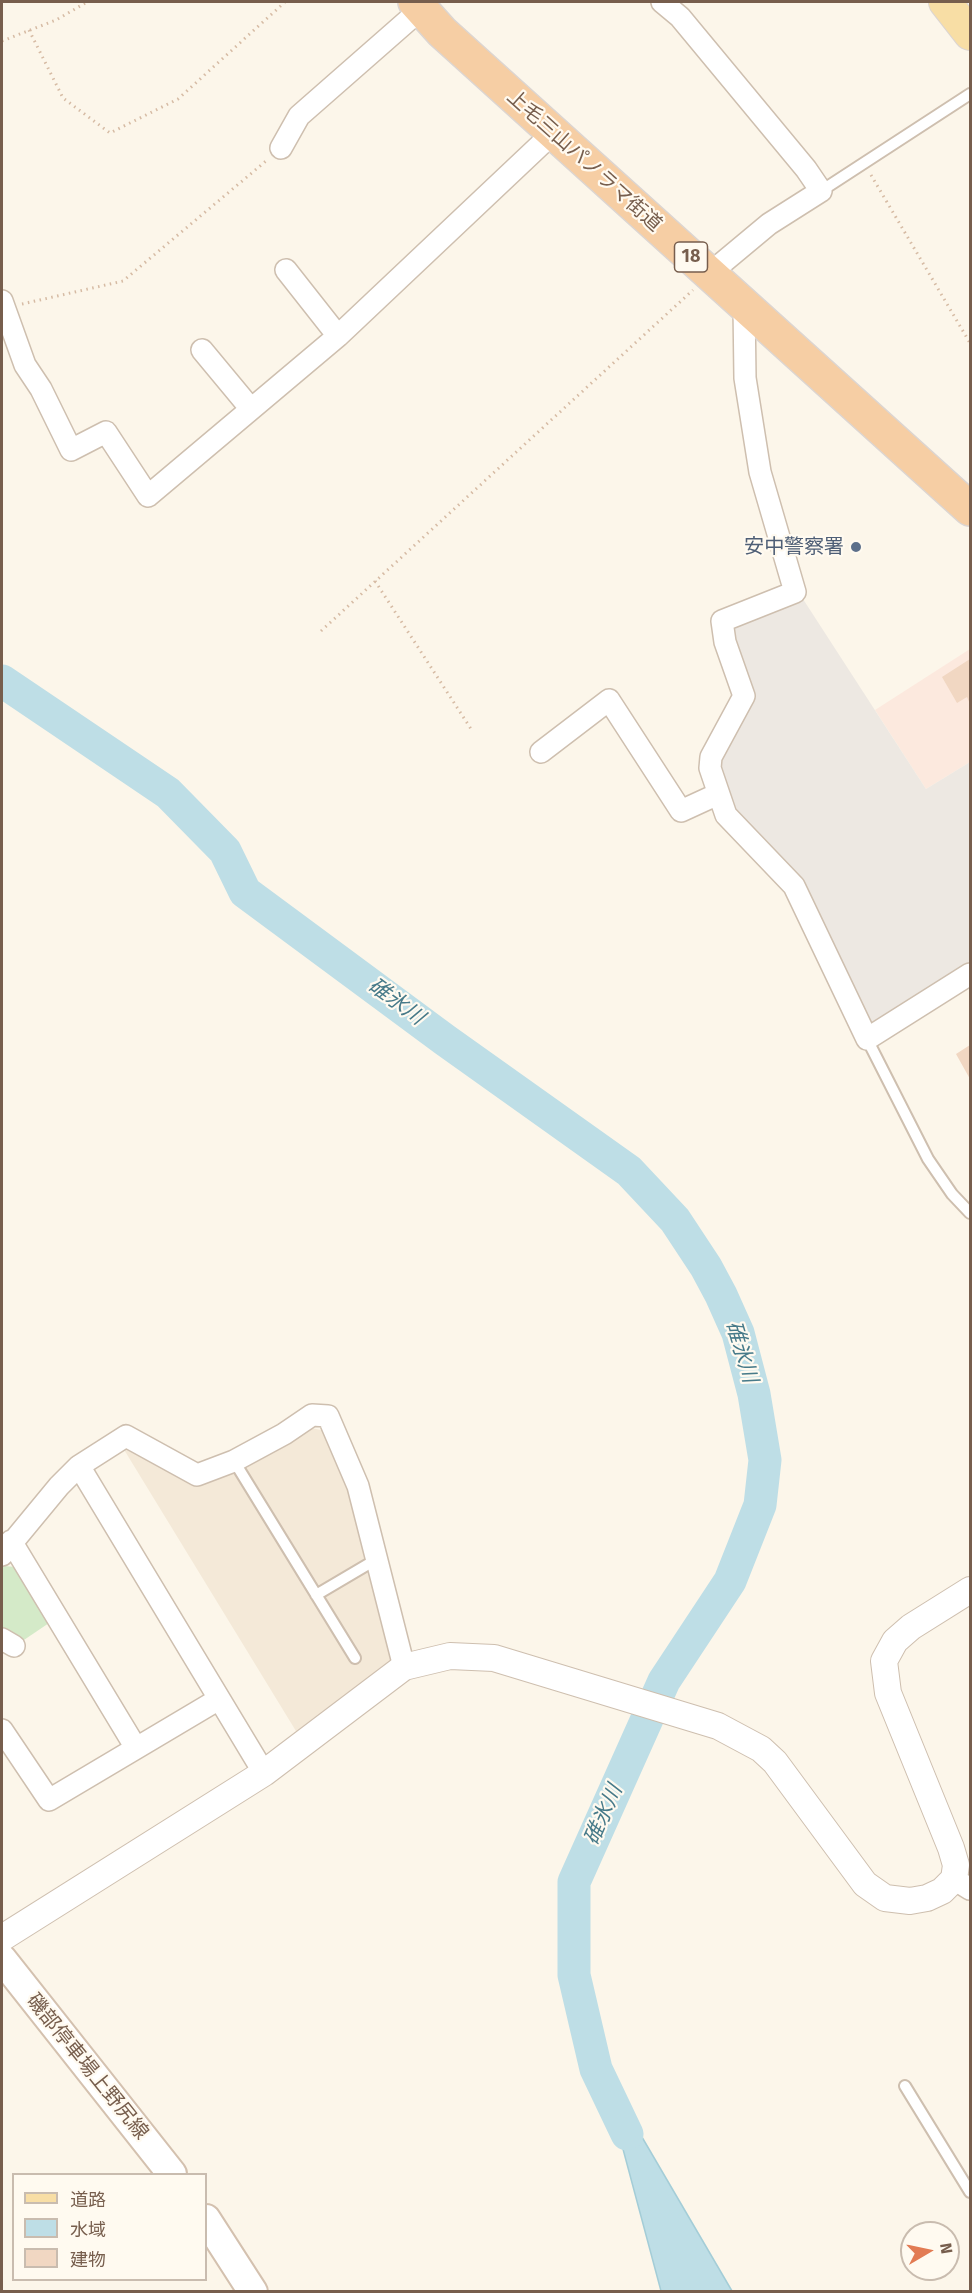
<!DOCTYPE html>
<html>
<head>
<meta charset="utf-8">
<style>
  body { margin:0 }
  #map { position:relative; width:972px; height:2293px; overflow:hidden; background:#fcf6ea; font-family:"Fira Sans","Noto Sans JP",sans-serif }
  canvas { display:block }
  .frame { position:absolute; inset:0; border:3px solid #775e4d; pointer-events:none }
  .legend { position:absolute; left:12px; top:2173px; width:195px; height:108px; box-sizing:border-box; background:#fffaf0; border:2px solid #c9bcaf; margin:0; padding:8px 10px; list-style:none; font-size:18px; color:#775e4d }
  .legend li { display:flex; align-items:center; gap:12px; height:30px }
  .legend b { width:30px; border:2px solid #c9bcaf }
  .north { position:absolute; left:900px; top:2221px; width:60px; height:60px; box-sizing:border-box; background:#fffaf0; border:2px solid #c9bcaf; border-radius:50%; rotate:81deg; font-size:16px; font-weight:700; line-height:24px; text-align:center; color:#775e4d }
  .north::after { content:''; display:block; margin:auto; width:21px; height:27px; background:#e27b53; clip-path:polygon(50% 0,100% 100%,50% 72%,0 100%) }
</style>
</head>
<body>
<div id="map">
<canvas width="972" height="2293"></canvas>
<div class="frame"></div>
<ul class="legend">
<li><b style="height:8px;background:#f8dea5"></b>道路</li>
<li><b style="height:16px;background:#bedee6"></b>水域</li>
<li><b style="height:16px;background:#f1d7c2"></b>建物</li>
</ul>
<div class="north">N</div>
</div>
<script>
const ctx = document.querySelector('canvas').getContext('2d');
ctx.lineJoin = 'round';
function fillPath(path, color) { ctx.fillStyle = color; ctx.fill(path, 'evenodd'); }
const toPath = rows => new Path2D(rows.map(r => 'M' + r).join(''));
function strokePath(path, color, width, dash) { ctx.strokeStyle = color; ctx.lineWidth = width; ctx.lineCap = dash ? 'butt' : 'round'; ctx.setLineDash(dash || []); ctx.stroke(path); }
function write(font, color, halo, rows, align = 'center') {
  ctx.font = font + ' "Fira Sans","Noto Sans JP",sans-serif'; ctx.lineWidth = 4.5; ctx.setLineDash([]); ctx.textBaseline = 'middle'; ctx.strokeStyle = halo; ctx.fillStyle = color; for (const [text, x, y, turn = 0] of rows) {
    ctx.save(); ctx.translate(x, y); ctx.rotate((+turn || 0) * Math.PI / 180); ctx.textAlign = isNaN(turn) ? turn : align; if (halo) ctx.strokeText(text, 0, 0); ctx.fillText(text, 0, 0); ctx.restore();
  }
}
const residential = toPath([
  [312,1428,325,1431,350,1486,393,1654,389,1670,299,1736,123,1448,130,1450,196,1487,248,1466]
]);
const commercial = toPath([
  [970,649,970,762,926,789,875,710]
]);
const industrial = toPath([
  [801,596,926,789,970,762,970,962,867,1027,797,882,736,818,714,761,750,696,729,626]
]);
const green = toPath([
  [4,1566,16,1567,49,1623,21,1642,2,1632,2,1569]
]);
const water = toPath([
  [601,2067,732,2291,661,2291,601,2067]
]);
const river = toPath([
  [2,681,168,793,225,851,245,892,445,1040,629,1171,675,1220,706,1267,721,1295,738,1333,754,1394,765,1460,760,1505,730,1581,664,1681,574,1882,574,1975,596,2069,627,2134]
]);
const building = toPath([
  [970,659,970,704,967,697,957,703,942,677],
  [970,1045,970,1079,956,1054]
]);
const path = toPath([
  [29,30,63,98,110,133,178,99,285,2],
  [2,41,56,20,87,2],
  [871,175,970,343],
  [22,304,123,281,266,161],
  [375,581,473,732],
  [321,631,693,290]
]);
const service = toPath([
  [821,191,970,94],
  [867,1039,928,1159,952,1194,970,1213],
  [234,1461,355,1658],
  [316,1595,377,1559],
  [905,2086,970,2192]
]);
const minor = toPath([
  [662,2,680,17,806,169,821,191,769,224,709,274],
  [281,148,299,116,421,9],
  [286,270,338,336],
  [2,301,25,365,41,389,71,450,106,432,148,496,338,336,553,133],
  [744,305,745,378,760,472,795,592,722,621,725,642,744,696,711,757,710,768,726,815,794,886,867,1039,970,974],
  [202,350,251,409],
  [541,752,609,700,681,811,718,794],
  [79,1466,264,1773],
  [11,1541,136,1748],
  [2,1555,59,1486,79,1466,126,1436,197,1475,234,1461,284,1434,312,1415,328,1416,358,1486,404,1667],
  [2,1639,14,1646],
  [2,1730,49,1800,219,1699],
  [954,1879,970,1889]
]);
const tertiary = toPath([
  [2,1938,264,1773,404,1667,450,1656,494,1658,718,1726,761,1749,775,1762,865,1884,885,1898,910,1901,927,1898,942,1891,954,1879,956,1865,951,1848,888,1693,884,1661,895,1641,911,1627,970,1590]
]);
const secondary = toPath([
  [2,1959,172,2174],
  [206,2219,253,2292]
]);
const primary = toPath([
  [945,2,970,34]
]);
const trunk = toPath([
  [415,2,442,32,970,509]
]);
const markers = [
  [856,547,6,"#5c6f8a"]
];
const shields = [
  [691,257,33]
];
const shieldNames = [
  ["18",691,257]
];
const streetNames = [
  ["上毛三山パノラマ街道",584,161,42],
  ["磯部停車場上野尻線",87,2067,51]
];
const serviceNames = [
  ["安中警察署",844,547]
];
const waterNames = [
  ["碓氷川",396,1002,36],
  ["碓氷川",741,1352,73],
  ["碓氷川",604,1815,-66]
];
fillPath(residential, '#f4e9d8');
fillPath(commercial, '#fce9de');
fillPath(industrial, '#ede8e2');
fillPath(green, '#d4eac8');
fillPath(water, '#bedee6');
strokePath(water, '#a4cdd7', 1.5);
strokePath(river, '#bedee6', 33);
fillPath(building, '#f1d7c2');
strokePath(service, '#cebfaf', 14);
strokePath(minor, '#cebfaf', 24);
strokePath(tertiary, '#cebfaf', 28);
strokePath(secondary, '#d4c1af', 32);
strokePath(primary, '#dcd5d1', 34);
strokePath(trunk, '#dcd5d1', 36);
strokePath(path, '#d6bba4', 3, [1.5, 4.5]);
strokePath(service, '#fff', 10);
strokePath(minor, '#fff', 21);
strokePath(tertiary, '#fff', 26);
strokePath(secondary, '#fff', 28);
strokePath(primary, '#f8dea5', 32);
strokePath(trunk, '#f6cea4', 33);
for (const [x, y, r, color] of markers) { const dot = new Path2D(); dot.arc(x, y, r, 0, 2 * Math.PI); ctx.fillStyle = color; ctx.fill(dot); strokePath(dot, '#fffaf0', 2); }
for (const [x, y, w] of shields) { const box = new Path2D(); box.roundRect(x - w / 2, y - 15, w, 30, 4.5); ctx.fillStyle = '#fffaf0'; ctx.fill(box); strokePath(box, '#775e4d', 1.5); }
write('bold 18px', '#775e4d', null, shieldNames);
write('20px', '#775e4d', '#fffaf0', streetNames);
write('20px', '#4e5e75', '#fffaf0', serviceNames, 'right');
write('italic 21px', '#477a89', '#fffaf0', waterNames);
</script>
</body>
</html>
